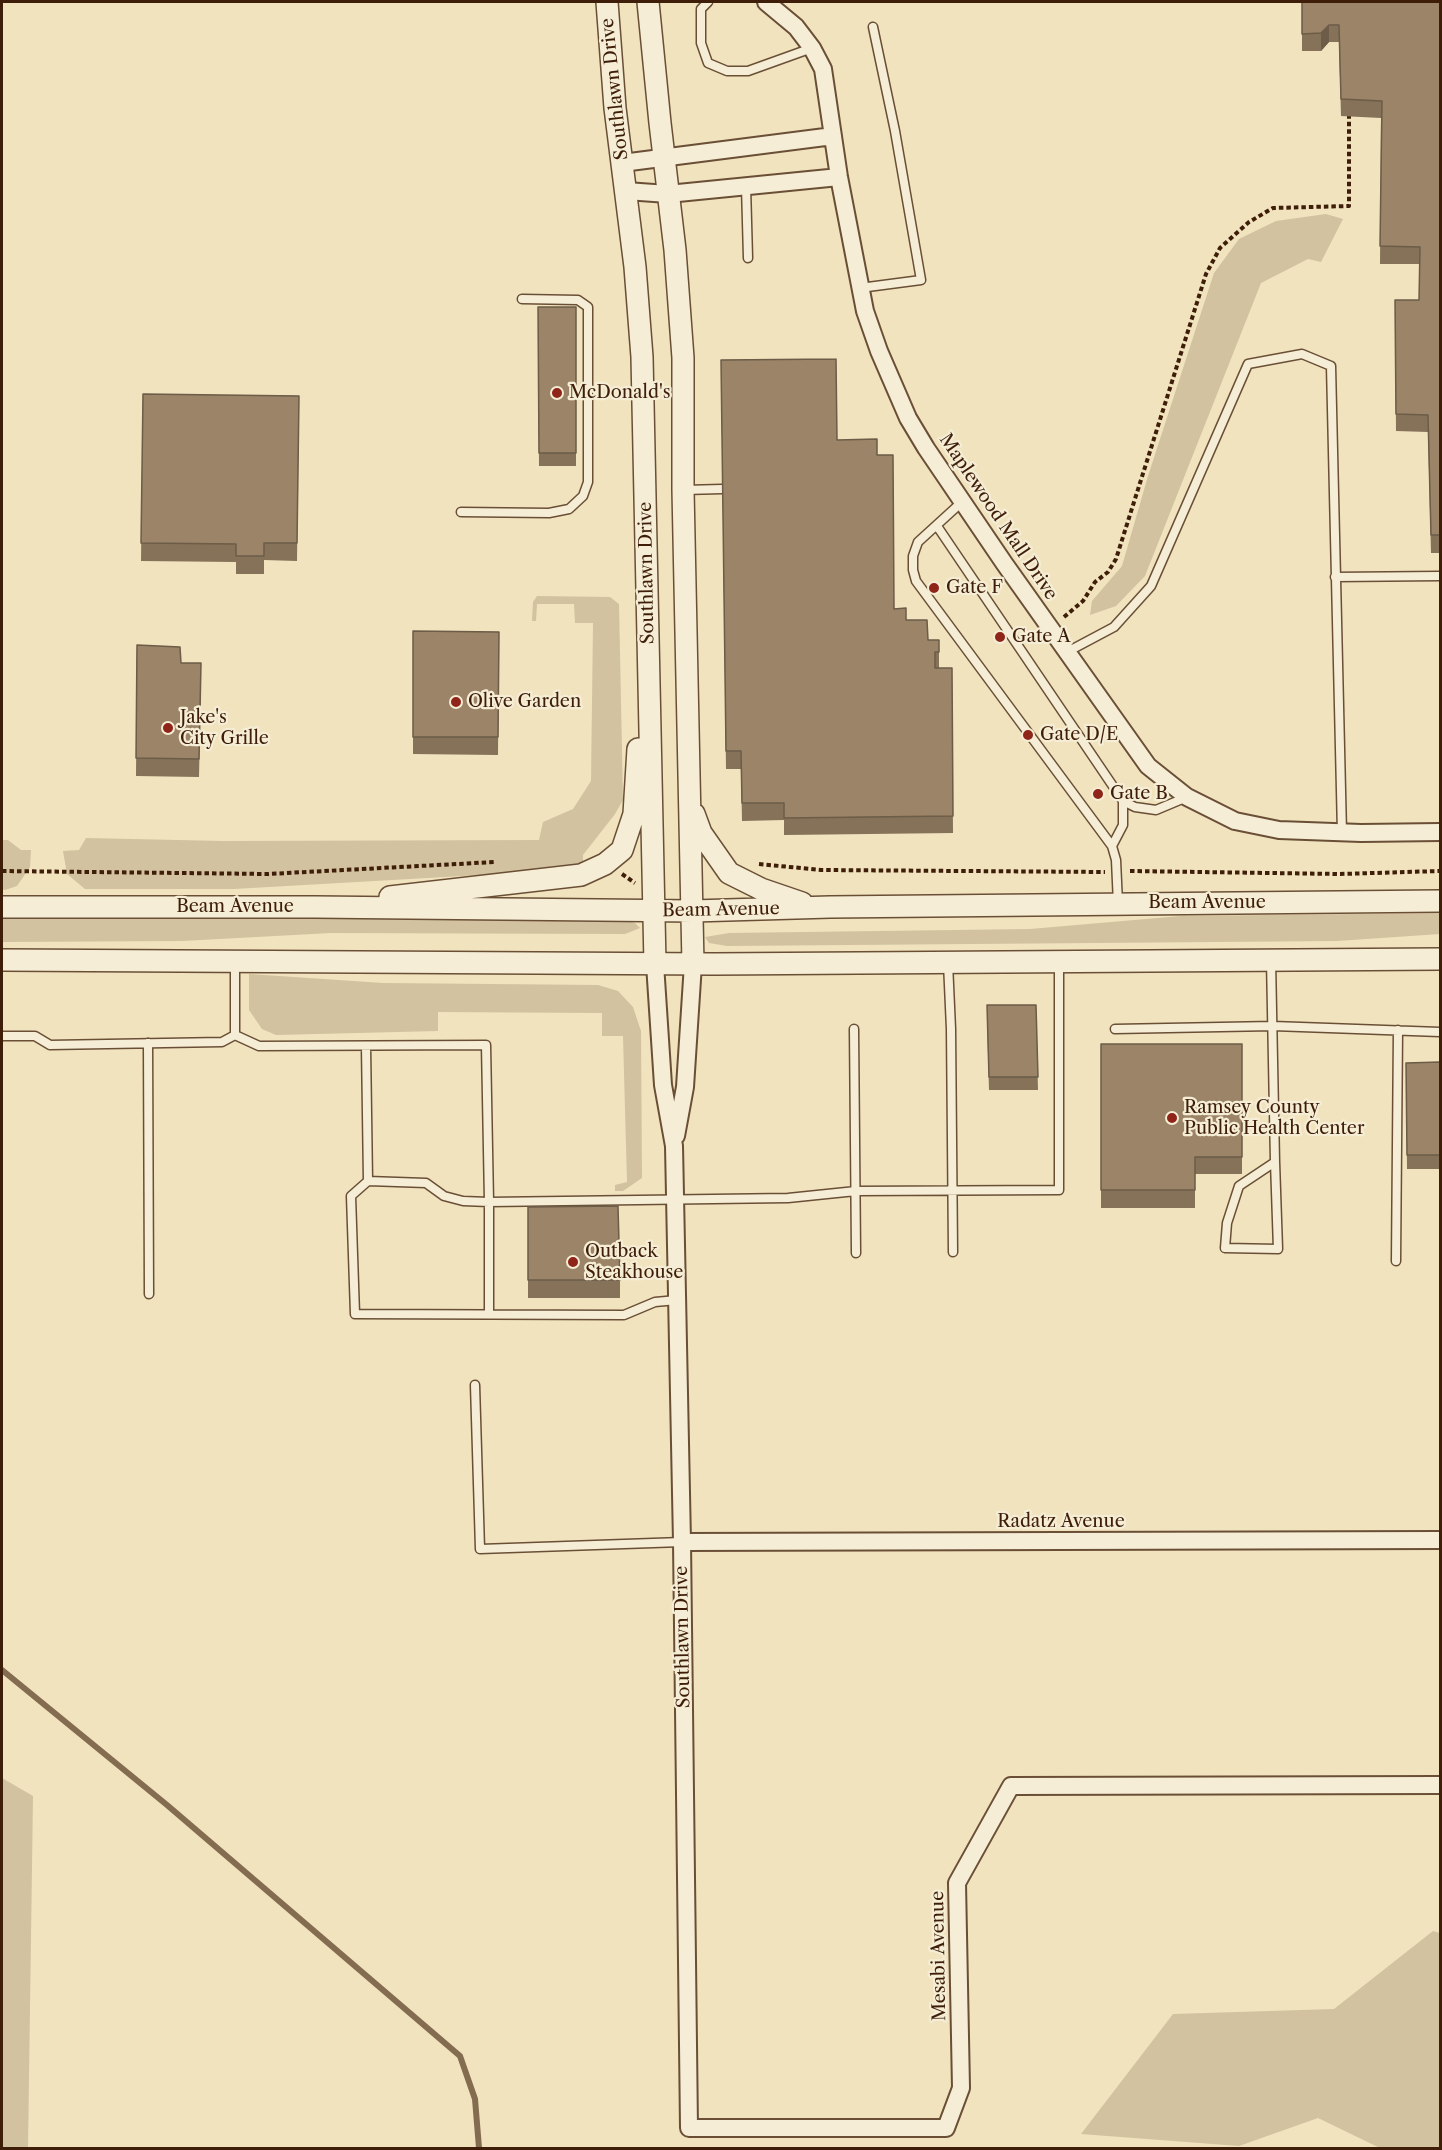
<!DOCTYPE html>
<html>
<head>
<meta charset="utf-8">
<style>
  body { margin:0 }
  #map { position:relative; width:1442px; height:2150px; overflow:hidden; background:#f0e3be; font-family:"Libre Caslon Text",serif }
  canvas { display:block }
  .frame { position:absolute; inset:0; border:3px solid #3e1e09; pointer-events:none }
</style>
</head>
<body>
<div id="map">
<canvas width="1442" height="2150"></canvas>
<div class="frame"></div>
</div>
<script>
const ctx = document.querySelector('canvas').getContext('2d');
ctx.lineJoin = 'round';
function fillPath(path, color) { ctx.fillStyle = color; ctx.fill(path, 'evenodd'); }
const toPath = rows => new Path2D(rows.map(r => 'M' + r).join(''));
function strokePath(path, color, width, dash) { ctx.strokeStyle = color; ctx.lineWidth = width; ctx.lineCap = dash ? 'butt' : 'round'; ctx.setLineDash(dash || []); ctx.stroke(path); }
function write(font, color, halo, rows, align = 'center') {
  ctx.font = font + ' "Libre Caslon Text",serif'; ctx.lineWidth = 4.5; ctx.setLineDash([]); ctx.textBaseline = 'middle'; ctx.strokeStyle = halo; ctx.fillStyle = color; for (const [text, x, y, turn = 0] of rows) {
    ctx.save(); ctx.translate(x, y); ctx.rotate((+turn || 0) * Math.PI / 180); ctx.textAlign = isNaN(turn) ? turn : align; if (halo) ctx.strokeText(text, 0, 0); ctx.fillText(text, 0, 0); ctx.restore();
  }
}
const green = toPath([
  [1326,214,1343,219,1321,262,1308,259,1261,283,1145,576,1116,606,1090,615,1092,601,1122,566,1148,476,1214,273,1239,239,1276,221],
  [537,596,610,597,619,604,623,800,615,814,583,855,583,864,568,870,234,889,85,889,67,874,63,851,79,850,86,838,223,841,539,840,543,822,573,809,591,781,593,623,575,623,574,604,537,604,536,621,532,621,533,602],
  [2,840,8,840,21,850,31,850,30,867,17,886,5,890,2,889],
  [1440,913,1440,934,1337,941,727,946,709,943,705,937,729,933,1030,929,1181,916],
  [2,914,620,919,635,923,640,928,625,934,331,933,182,941,2,942],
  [249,974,383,983,598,985,618,991,633,1007,641,1031,642,1178,623,1191,615,1191,615,1185,627,1182,623,1036,602,1036,602,1013,438,1012,438,1031,276,1035,262,1029,249,1010],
  [2,1778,33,1796,28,2148,2,2148],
  [1433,1931,1440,1933,1440,2148,1380,2148,1318,2118,1239,2146,1081,2134,1173,2014,1334,2009]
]);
const stream = toPath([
  [2,1670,167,1805,460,2056,475,2099,479,2148]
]);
const path = toPath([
  [1064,617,1083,601,1095,582,1108,572,1116,559,1206,274,1220,248,1249,222,1273,208,1349,206,1349,112],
  [759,864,821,870,1105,872],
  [2,871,268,874,495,862],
  [1130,871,1340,874,1440,871],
  [622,874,635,883]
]);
const service = toPath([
  [708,2,701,9,701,43,708,63,727,71,748,71,812,48],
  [746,186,748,258],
  [860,288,921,280,895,131,873,27],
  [684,490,722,489],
  [963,501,918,542,913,556,913,570,916,581,1112,846,1116,860,1118,904],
  [461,512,549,513,569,509,583,496,588,482,588,307,578,300,522,299],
  [937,526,1123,801,1135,807,1156,810,1187,797],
  [1335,577,1440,576],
  [1067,652,1114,627,1151,586,1248,364,1302,354,1331,366,1342,833],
  [1112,846,1123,825,1123,801],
  [1271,960,1275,1162,1239,1186,1227,1223,1225,1248,1278,1249,1275,1162],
  [235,962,235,1035,259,1046,486,1045,489,1202,788,1198,856,1191,1059,1190,1059,962],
  [948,963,951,1029,953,1252],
  [854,1029,856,1253],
  [1115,1029,1273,1026,1440,1032],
  [2,1036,35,1036,50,1045,222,1042,235,1035],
  [148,1043,149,1294],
  [366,1046,368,1181],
  [1396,1261,1398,1030],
  [489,1313,489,1202,463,1201,444,1196,426,1183,368,1181,351,1196,355,1314,624,1315,655,1302,677,1300],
  [475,1385,480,1549,682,1542]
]);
const minor = toPath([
  [766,2,796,27,812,48,823,69,839,177,865,311,879,351,908,418,926,448,1004,563,1148,766,1187,797,1235,821,1279,830,1361,833,1440,832],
  [622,163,833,136],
  [626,191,668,194,839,177],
  [655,964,663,1085,674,1146,682,1542,689,2128,946,2128,961,2088,957,1883,1011,1786,1440,1785],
  [676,1136,685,1087,693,964],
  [682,1542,1440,1540]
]);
const tertiary = toPath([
  [607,2,615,108,635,267,642,357,655,964],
  [648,2,660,123,675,250,683,358,683,490,693,964],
  [694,814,701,833,729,873,761,889,802,903],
  [390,897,581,875,605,864,622,850,634,814,638,749],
  [2,907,315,907,693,911,830,907,1440,901],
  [2,960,714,964,1440,959]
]);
const wall = toPath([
  [1302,2,1440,2,1440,553,1431,553,1428,432,1396,431,1395,300,1419,300,1420,264,1380,264,1381,118,1341,116,1339,42,1329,42,1321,51,1302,51],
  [538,307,576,307,576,466,539,466],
  [721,360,837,440,877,455,894,609,928,640,939,640,939,668,952,668,953,833,784,835,784,820,742,821,741,769,726,769],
  [143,394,299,396,297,561,264,560,264,574,236,574,236,562,141,561],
  [413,631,499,632,498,755,413,754],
  [137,645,181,663,201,681,199,777,136,776],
  [1036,1005,1038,1090,989,1090,987,1019],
  [1101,1044,1242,1044,1242,1174,1195,1174,1195,1208,1101,1208],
  [1440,1062,1440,1169,1407,1169,1406,1063],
  [528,1207,620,1280,620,1298,528,1298]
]);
const shadedWall = toPath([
  [1329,25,1329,42,1321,51,1321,33]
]);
const building = toPath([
  [1302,2,1440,2,1440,535,1431,535,1428,415,1396,414,1395,300,1419,300,1420,247,1380,246,1382,101,1341,99,1339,25,1329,25,1321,33,1302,34,1302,2],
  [538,307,576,307,576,453,539,453,538,307],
  [836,359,837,440,877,439,877,455,893,455,894,609,906,608,906,620,927,620,928,640,939,640,939,652,935,652,935,668,952,668,953,816,784,818,784,803,742,803,741,751,726,751,721,360,836,359],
  [143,394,299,396,297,543,264,543,264,556,236,556,236,544,141,543,143,394],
  [413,631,499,632,498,737,413,737,413,631],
  [137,645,180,647,181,663,201,663,199,759,136,758,137,645],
  [987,1005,1036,1005,1038,1077,989,1077,987,1005],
  [1101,1044,1242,1044,1242,1157,1195,1157,1195,1190,1101,1190,1101,1044],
  [1440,1062,1440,1155,1407,1155,1406,1063,1440,1062],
  [618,1206,620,1280,528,1280,528,1207,618,1206]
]);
const markers = [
  [557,393,6,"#8f2418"],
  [934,588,6,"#8f2418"],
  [1000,637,6,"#8f2418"],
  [456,702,6,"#8f2418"],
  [168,728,6,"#8f2418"],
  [1028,735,6,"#8f2418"],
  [1098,794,6,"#8f2418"],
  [1172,1118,6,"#8f2418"],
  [573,1262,6,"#8f2418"]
];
const streetNames = [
  ["Southlawn Drive",615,89,-96],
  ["Maplewood Mall Drive",998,517,56],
  ["Southlawn Drive",647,573,-91],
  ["Beam Avenue",1207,903],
  ["Beam Avenue",235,907],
  ["Beam Avenue",721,910,-1],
  ["Radatz Avenue",1061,1522],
  ["Southlawn Drive",683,1637,-91],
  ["Mesabi Avenue",939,1956,-91]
];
const poiNames = [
  ["McDonald's",569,393],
  ["Gate F",946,588],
  ["Gate A",1012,637],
  ["Olive Garden",468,702],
  ["Jake's",180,718],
  ["City Grille",180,739],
  ["Gate D/E",1040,735],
  ["Gate B",1110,794],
  ["Ramsey County",1184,1108],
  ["Public Health Center",1184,1129],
  ["Outback",585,1252],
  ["Steakhouse",585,1273]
];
fillPath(green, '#d2c29f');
strokePath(stream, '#846c50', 6);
strokePath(service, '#6a4f36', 11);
strokePath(minor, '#6a4f36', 20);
strokePath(tertiary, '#6a4f36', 24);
strokePath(path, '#3e1e09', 4, [4.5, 3]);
strokePath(service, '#f5edd5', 8);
strokePath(minor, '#f5edd5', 16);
strokePath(tertiary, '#f5edd5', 21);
fillPath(wall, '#857259');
fillPath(shadedWall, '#6c5c48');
fillPath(building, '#9b8467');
strokePath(building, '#6c5c48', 1.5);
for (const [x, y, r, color] of markers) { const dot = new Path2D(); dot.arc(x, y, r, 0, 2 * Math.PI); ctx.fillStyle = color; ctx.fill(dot); strokePath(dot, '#f5edd5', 2); }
write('18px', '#3e1e09', '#f5edd5', streetNames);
write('18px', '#3e1e09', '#f5edd5', poiNames, 'left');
</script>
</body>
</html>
